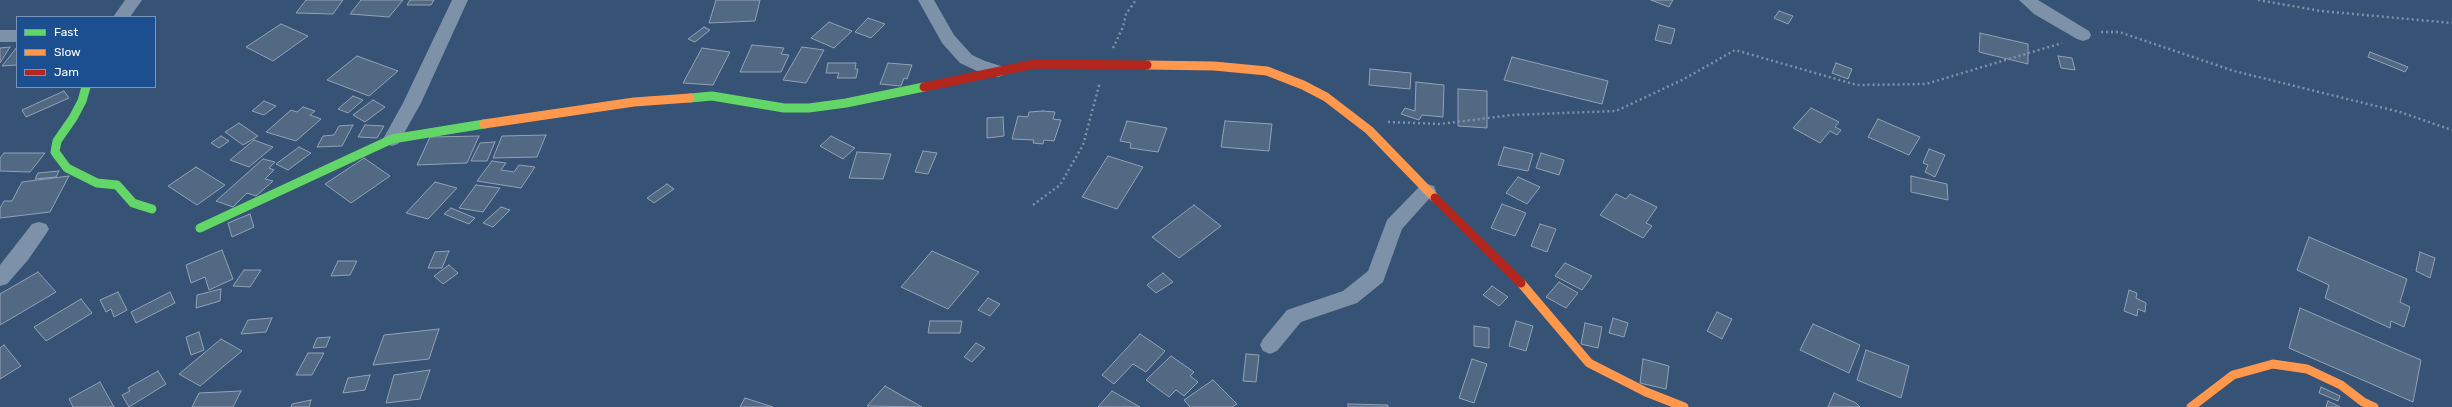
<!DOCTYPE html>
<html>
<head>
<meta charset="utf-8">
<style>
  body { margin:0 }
  #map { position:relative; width:2452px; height:407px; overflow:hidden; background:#365274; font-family:Rubik,sans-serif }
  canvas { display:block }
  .legend { position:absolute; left:16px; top:16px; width:140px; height:72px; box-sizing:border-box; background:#1b4f8f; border:1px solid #7695bc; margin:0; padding:5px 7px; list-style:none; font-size:12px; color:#fff }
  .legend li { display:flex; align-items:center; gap:8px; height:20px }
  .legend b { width:20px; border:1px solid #7695bc }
</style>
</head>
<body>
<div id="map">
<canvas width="2452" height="407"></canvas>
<ul class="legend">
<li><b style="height:5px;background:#63d668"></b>Fast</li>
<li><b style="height:5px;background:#ff974d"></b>Slow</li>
<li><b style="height:5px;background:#b3261e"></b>Jam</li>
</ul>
</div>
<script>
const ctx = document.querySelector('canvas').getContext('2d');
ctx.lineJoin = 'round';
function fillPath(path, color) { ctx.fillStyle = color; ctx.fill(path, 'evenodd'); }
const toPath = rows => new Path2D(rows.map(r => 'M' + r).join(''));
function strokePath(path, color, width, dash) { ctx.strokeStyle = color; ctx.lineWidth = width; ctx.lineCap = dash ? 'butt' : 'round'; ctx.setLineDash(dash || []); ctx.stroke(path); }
const building = toPath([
  [306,0,343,0,333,14,296,13,306,0],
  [361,0,403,0,389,17,350,14,361,0],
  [410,0,434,0,431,5,407,5,410,0],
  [716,0,760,0,755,21,709,23,716,0],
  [1651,0,1673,0,1669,7,1651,0],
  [1779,11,1793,16,1788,24,1774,18,1779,11],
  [868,18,885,24,871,38,855,32,868,18],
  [829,22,852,31,834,48,811,38,829,22],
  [281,24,308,36,273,61,246,47,281,24],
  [1659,25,1675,29,1671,44,1655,40,1659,25],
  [704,27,710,30,695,42,688,39,704,27],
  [1980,33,2028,44,2028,64,1979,52,1980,33],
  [752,45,784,48,781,54,789,55,781,72,740,72,752,45],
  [10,47,0,63,0,48,10,47],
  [17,47,17,65,2,66,17,47],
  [802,47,824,50,806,83,783,80,802,47],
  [702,48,730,52,713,85,683,83,702,48],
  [2370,52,2408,67,2405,72,2368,57,2370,52],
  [357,56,398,71,369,96,327,80,357,56],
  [2058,56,2072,58,2075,70,2061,68,2058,56],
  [1512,57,1608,81,1602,104,1504,80,1512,57],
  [828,63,856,63,855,69,858,69,856,78,837,78,839,73,826,73,828,63],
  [888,63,912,65,907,79,904,78,901,86,880,84,888,63],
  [1836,63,1852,69,1848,79,1832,73,1836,63],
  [1370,69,1411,73,1410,89,1369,85,1370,69],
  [1416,82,1444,85,1443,117,1422,115,1419,120,1401,114,1405,108,1415,111,1416,82],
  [1458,89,1487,91,1487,128,1458,126,1458,89],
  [64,91,69,98,26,117,22,110,64,91],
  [353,96,363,100,348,113,338,109,353,96],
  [373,100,385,107,365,122,353,115,373,100],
  [264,101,276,106,264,115,252,111,264,101],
  [303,107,315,111,310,115,321,119,296,141,266,132,291,110,297,112,303,107],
  [1811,108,1839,122,1835,127,1841,130,1837,135,1830,131,1820,143,1793,128,1811,108],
  [1043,111,1055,112,1053,119,1061,120,1054,141,1044,140,1043,144,1033,143,1034,140,1012,139,1018,116,1028,117,1029,112,1043,111],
  [1003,117,1004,136,987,138,987,118,1003,117],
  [1878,119,1920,137,1909,155,1868,137,1878,119],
  [1127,121,1167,128,1158,152,1130,148,1131,143,1120,141,1127,121],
  [1225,121,1272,124,1269,151,1221,147,1225,121],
  [239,123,258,136,243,145,225,132,239,123],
  [353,125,342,146,317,147,323,136,334,135,339,126,353,125],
  [365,125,384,126,377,138,358,137,365,125],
  [546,135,537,157,493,158,502,136,546,135],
  [221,136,229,141,219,148,211,143,221,136],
  [479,136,467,163,417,165,430,137,479,136],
  [831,136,855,148,843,159,820,146,831,136],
  [254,140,273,147,249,167,230,160,254,140],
  [495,142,487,161,471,161,480,143,495,142],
  [299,147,311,153,288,170,276,164,299,147],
  [1504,147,1533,154,1528,171,1498,165,1504,147],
  [1929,149,1945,155,1935,177,1925,172,1928,165,1923,163,1929,149],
  [923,151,937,153,928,174,915,172,923,151],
  [857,152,891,154,883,179,849,178,857,152],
  [4,153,45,153,30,172,0,171,0,158,4,153],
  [1541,153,1564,160,1559,175,1536,168,1541,153],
  [1108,156,1143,167,1117,209,1082,197,1108,156],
  [364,158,390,176,351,203,325,184,364,158],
  [263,159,275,162,269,168,274,170,265,179,273,181,256,196,247,193,233,207,216,201,263,159],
  [492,161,506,163,501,170,514,172,519,165,535,167,521,188,477,181,492,161],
  [196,167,225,185,197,205,168,186,196,167],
  [59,171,56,177,35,179,38,173,59,171],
  [69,176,50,212,0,218,0,208,4,201,12,201,22,182,69,176],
  [1911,176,1947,184,1948,200,1911,192,1911,176],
  [1518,177,1540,187,1527,204,1506,193,1518,177],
  [435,182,457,188,428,219,406,213,435,182],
  [667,184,674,189,654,203,647,198,667,184],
  [476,185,500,188,483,212,459,208,476,185],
  [1616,194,1626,199,1630,194,1657,207,1646,223,1652,226,1643,238,1600,215,1616,194],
  [1502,204,1526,213,1515,236,1491,228,1502,204],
  [1194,205,1221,226,1179,258,1152,237,1194,205],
  [501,207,510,210,493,227,483,223,501,207],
  [451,208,475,218,469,224,444,214,451,208],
  [250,214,254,227,232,237,228,223,250,214],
  [1540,224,1556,229,1547,252,1531,246,1540,224],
  [2309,237,2407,279,2400,302,2410,307,2404,327,2391,321,2390,328,2325,298,2329,285,2297,270,2309,237],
  [222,250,233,279,209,290,205,277,191,283,186,265,222,250],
  [449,251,442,268,428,268,435,252,449,251],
  [932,251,979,272,948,309,901,287,932,251],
  [2420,252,2435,258,2430,278,2416,271,2420,252],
  [338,261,357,261,350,275,331,276,338,261],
  [1565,263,1592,276,1582,290,1555,276,1565,263],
  [449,265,458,273,443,284,434,276,449,265],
  [244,270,261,270,250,287,233,286,244,270],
  [38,272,56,292,0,325,0,294,38,272],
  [1163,273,1173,282,1156,293,1147,285,1163,273],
  [1559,282,1578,293,1566,308,1546,297,1559,282],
  [1492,286,1508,297,1499,306,1483,295,1492,286],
  [221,289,220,301,196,308,197,295,221,289],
  [2129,290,2137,293,2136,298,2146,303,2145,312,2138,309,2137,316,2124,311,2129,290],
  [118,292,127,310,114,317,111,309,106,312,100,300,118,292],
  [170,292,175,303,136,323,131,312,170,292],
  [988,298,1000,304,990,316,978,310,988,298],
  [81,299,92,313,46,341,34,327,81,299],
  [2300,308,2421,360,2413,402,2289,348,2300,308],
  [1717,312,1732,319,1722,339,1707,331,1717,312],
  [272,318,266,332,241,334,248,320,272,318],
  [1613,318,1628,323,1624,337,1609,333,1613,318],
  [930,321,962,321,960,333,928,333,930,321],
  [1516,321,1533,326,1526,351,1509,346,1516,321],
  [1585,323,1602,327,1598,348,1581,344,1585,323],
  [1813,324,1860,345,1849,373,1800,350,1813,324],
  [1474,326,1489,328,1489,348,1474,346,1474,326],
  [439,329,429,359,373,365,384,335,439,329],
  [199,332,204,350,191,355,186,337,199,332],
  [1140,334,1165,351,1146,372,1133,364,1114,384,1102,375,1140,334],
  [330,337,326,347,313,348,317,338,330,337],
  [221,339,242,351,200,386,179,374,221,339],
  [976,343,985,348,972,362,964,357,976,343],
  [4,345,21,366,0,379,0,348,4,345],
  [1866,350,1909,366,1901,398,1857,380,1866,350],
  [308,353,324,353,312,375,296,375,308,353],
  [1246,354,1259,355,1256,382,1243,381,1246,354],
  [1171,356,1194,372,1190,376,1198,382,1184,396,1176,390,1169,397,1146,380,1171,356],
  [1472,359,1487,364,1474,403,1459,398,1472,359],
  [1643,359,1669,366,1666,389,1640,383,1643,359],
  [430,370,420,399,386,403,394,375,430,370],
  [158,371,166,384,129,407,122,395,130,391,128,388,158,371],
  [370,375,365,390,343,393,348,378,370,375],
  [1213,380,1237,404,1232,407,1190,407,1184,400,1213,380],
  [100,382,114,407,73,407,69,399,100,382],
  [885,386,922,407,867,406,885,386],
  [2321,387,2340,396,2338,401,2319,393,2321,387],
  [241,391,233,407,192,407,199,393,241,391],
  [1112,391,1140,407,1098,407,1112,391],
  [1834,393,1856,403,1860,407,1828,407,1834,393],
  [745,398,773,407,740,407,745,398],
  [311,400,309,407,291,407,292,404,311,400],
  [2328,401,2340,407,2326,407,2328,401],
  [1348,404,1388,405,1388,407,1348,407,1348,404]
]);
const path = toPath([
  [2258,0,2321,11,2452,23],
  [2101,32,2119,32,2234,71,2400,112,2452,130],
  [1113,48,1123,27,1126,14,1136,0],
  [1388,122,1440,124,1512,115,1616,111,1684,79,1735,50,1857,85,1926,84,2062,43],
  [1033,205,1060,185,1083,145,1100,82]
]);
const street = toPath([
  [125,0,142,0,130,17,113,17,125,0],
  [452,0,468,0,421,103,398,144,392,146,386,144,383,139,403,103,452,0],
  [918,0,934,0,954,35,972,55,985,61,1004,67,1007,71,1004,75,998,77,979,72,960,63,942,43,918,0],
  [2019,0,2038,0,2089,31,2091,35,2089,39,2083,41,2077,39,2034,14,2019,0],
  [0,30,17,30,17,42,0,42,0,30],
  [1427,184,1434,186,1436,191,1402,229,1383,282,1357,303,1301,322,1277,351,1270,354,1263,351,1260,345,1263,339,1287,310,1343,291,1368,271,1387,220,1420,186,1427,184],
  [39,222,46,224,49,229,46,234,28,260,7,284,0,286,0,265,32,224,39,222]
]);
const fast = toPath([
  [86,87,82,101,73,118,57,141,55,152,67,168,97,183,117,185,133,203,152,209],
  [690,98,712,96,784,108,809,108,846,103,924,87],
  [200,228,392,139,484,124]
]);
const slow = toPath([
  [1147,65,1214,66,1267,71,1303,85,1326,97,1369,130,1435,198],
  [484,124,634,102,690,98],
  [1521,283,1589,363,1646,392,1684,407],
  [2191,407,2233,375,2273,364,2307,369,2341,385,2363,402,2374,407]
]);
const jam = toPath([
  [924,87,1034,64,1147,65],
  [1435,198,1521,283]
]);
fillPath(building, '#526984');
strokePath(building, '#92a2b6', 1);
strokePath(path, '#7d92a8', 2.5, [2, 3]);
fillPath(street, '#7d92a8');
strokePath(fast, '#63d668', 9);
strokePath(slow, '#ff974d', 9);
strokePath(jam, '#b3261e', 9);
</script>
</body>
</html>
